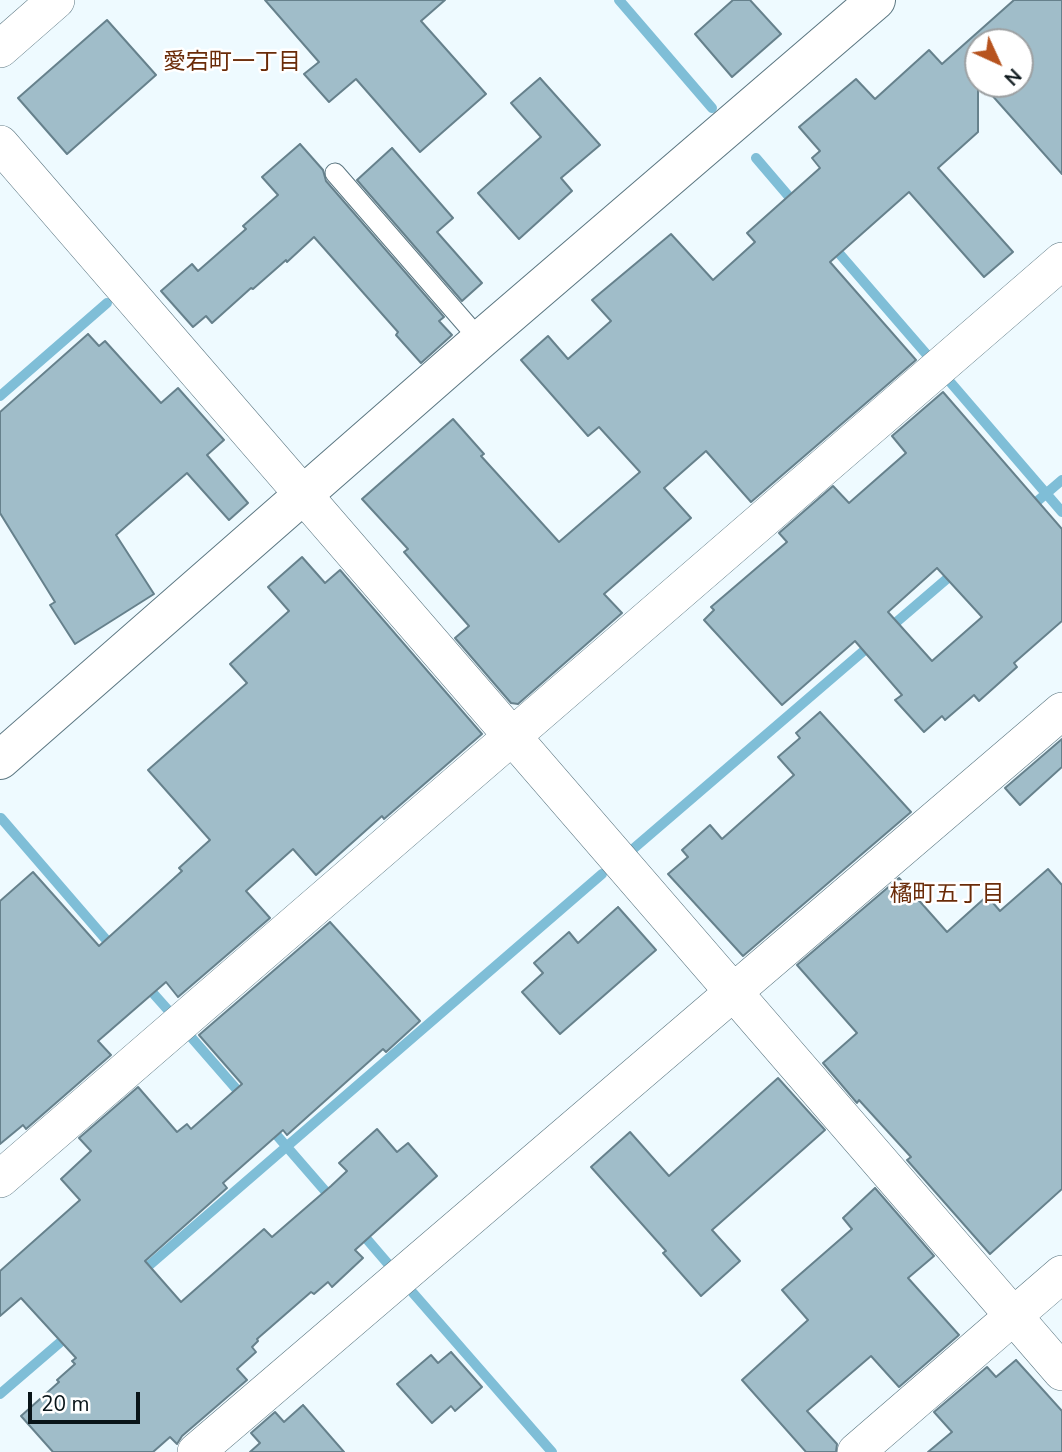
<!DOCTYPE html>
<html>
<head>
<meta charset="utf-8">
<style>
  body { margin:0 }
  #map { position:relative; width:1062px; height:1452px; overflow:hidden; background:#eefaff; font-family:"Nunito Sans",sans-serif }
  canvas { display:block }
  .north { position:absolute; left:964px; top:28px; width:70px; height:70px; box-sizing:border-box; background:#fff; border:2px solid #9da1a3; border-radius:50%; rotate:135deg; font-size:19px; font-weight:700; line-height:28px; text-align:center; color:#091418 }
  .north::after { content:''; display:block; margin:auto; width:24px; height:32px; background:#b7531e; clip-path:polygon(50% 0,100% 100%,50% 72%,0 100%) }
  .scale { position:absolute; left:28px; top:1392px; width:112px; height:32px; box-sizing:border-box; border:4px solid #091418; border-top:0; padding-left:9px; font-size:21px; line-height:24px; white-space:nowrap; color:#091418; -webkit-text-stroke:5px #fff; paint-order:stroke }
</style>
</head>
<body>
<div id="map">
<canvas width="1062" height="1452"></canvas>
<div class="north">N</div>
<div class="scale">20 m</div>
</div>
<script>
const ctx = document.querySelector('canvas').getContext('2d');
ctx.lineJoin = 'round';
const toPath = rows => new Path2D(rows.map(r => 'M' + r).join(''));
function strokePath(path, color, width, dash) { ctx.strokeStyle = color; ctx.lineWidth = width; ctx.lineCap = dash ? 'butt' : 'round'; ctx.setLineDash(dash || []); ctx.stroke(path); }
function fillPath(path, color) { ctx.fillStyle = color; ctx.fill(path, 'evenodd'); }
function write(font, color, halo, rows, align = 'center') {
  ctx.font = font + ' "Nunito Sans","Noto Sans JP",sans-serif'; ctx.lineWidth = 5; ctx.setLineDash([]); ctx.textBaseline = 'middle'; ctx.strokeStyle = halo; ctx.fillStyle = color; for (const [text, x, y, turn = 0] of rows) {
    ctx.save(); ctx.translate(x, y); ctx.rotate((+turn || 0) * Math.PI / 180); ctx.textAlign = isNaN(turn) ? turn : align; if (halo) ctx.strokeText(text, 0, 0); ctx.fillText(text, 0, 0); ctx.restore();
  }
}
const stream = toPath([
  [619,0,712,108],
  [756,158,797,206],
  [831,244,928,356],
  [951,383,1062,512],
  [0,396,107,303],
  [1027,510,1062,480],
  [886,631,956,571],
  [1,818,115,950],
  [633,849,874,642],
  [144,983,168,1010],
  [191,1037,245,1099],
  [267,1124,333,1200],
  [359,1230,389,1265],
  [138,1275,602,874],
  [413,1293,552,1452],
  [0,1394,71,1333]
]);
const building = toPath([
  [265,0,445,0,421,21,486,94,420,152,356,79,329,102,304,74,319,62,265,0],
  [733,0,750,0,781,34,732,77,695,34,733,0],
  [1014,0,1062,0,1062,174,982,84,1020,84,1020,42,978,42,978,132,938,168,1013,252,984,277,909,192,830,262,916,360,751,502,706,451,664,488,691,518,604,594,622,613,518,704,511,703,455,638,469,626,404,552,408,549,362,499,453,419,484,454,481,456,559,542,640,472,599,427,588,436,521,360,548,336,568,359,611,321,592,300,671,234,713,280,755,242,747,233,820,168,812,158,820,151,799,127,856,79,875,99,929,50,942,64,1014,0],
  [107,20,156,75,67,154,18,98,107,20],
  [540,78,600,145,561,178,572,191,519,239,478,193,541,137,511,103,540,78],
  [300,144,323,170,326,181,444,317,439,321,452,335,421,363,396,335,398,332,314,237,287,262,286,260,253,289,251,288,212,323,206,316,193,327,161,291,192,264,198,271,246,229,243,226,278,195,262,177,300,144],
  [392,148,453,218,437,232,482,283,462,301,357,180,392,148],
  [88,334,99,346,105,341,161,403,178,388,224,440,207,455,248,503,229,520,187,473,116,535,154,594,75,644,50,605,55,602,0,513,0,412,88,334],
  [943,392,1062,529,1062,621,1014,663,1017,667,979,701,974,695,945,720,942,716,924,732,895,700,902,695,855,641,782,705,704,620,714,610,711,607,787,542,779,533,833,486,849,503,906,453,892,436,943,392],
  [937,568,982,617,932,661,888,612,937,568],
  [302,557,325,583,340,570,482,734,384,819,382,816,316,875,293,849,246,891,270,918,178,997,166,982,98,1041,111,1055,26,1129,23,1125,0,1144,0,901,33,872,99,946,182,871,179,868,210,840,148,770,247,683,230,664,289,611,268,587,302,557],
  [820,712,911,812,743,956,668,874,688,857,682,850,710,825,722,839,794,775,778,757,800,738,796,733,820,712],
  [1062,739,1062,767,1020,805,1005,788,1062,739],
  [1048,869,1062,885,1062,1189,990,1254,907,1160,911,1157,859,1100,857,1103,823,1063,857,1033,797,965,899,878,947,932,987,896,1000,911,1048,869],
  [618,907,656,950,560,1034,522,992,543,973,534,963,569,932,578,943,618,907],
  [330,922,420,1021,386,1052,383,1049,287,1135,283,1130,223,1183,227,1188,145,1261,181,1302,264,1229,272,1237,331,1186,347,1171,339,1163,377,1129,397,1152,408,1143,437,1176,355,1250,363,1258,332,1287,328,1282,314,1294,311,1292,257,1339,258,1341,252,1347,256,1352,237,1369,247,1380,182,1436,177,1444,170,1437,153,1452,53,1452,21,1416,59,1382,57,1380,75,1364,72,1361,76,1358,21,1298,0,1316,0,1271,80,1200,61,1179,91,1151,79,1138,138,1087,177,1132,187,1124,191,1129,242,1084,199,1035,330,922],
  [778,1078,825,1130,712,1230,740,1261,701,1296,663,1253,666,1251,591,1167,630,1132,669,1176,778,1078],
  [875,1188,934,1256,908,1278,959,1335,899,1387,871,1356,807,1411,837,1444,836,1452,806,1452,742,1380,808,1320,782,1290,852,1229,843,1218,875,1188],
  [451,1352,482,1387,455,1411,451,1406,432,1423,397,1384,431,1355,438,1363,451,1352],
  [1016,1360,1062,1411,1062,1452,928,1452,952,1432,934,1412,987,1367,996,1377,1016,1360],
  [303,1405,344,1452,250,1452,260,1443,251,1433,275,1412,284,1422,303,1405]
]);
const service = toPath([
  [335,173,480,340]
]);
const minor = toPath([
  [0,49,56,0],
  [0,144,1062,1372],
  [0,1179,1062,261],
  [196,1452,1062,711],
  [856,1452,1062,1274]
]);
const tertiary = toPath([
  [0,760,480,340,876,0]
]);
const neighbourhoodNames = [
  ["愛宕町一丁目",232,63],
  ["橘町五丁目",947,895]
];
strokePath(stream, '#7fbed7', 10);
fillPath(building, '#a0bdc9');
strokePath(building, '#66818c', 2);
strokePath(service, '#5b7681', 21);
strokePath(minor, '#5b7681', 38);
strokePath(tertiary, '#5b7681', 40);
strokePath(service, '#fff', 19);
strokePath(minor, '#fff', 37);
strokePath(tertiary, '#fff', 38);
write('23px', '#6a2b08', '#fff', neighbourhoodNames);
</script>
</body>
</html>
